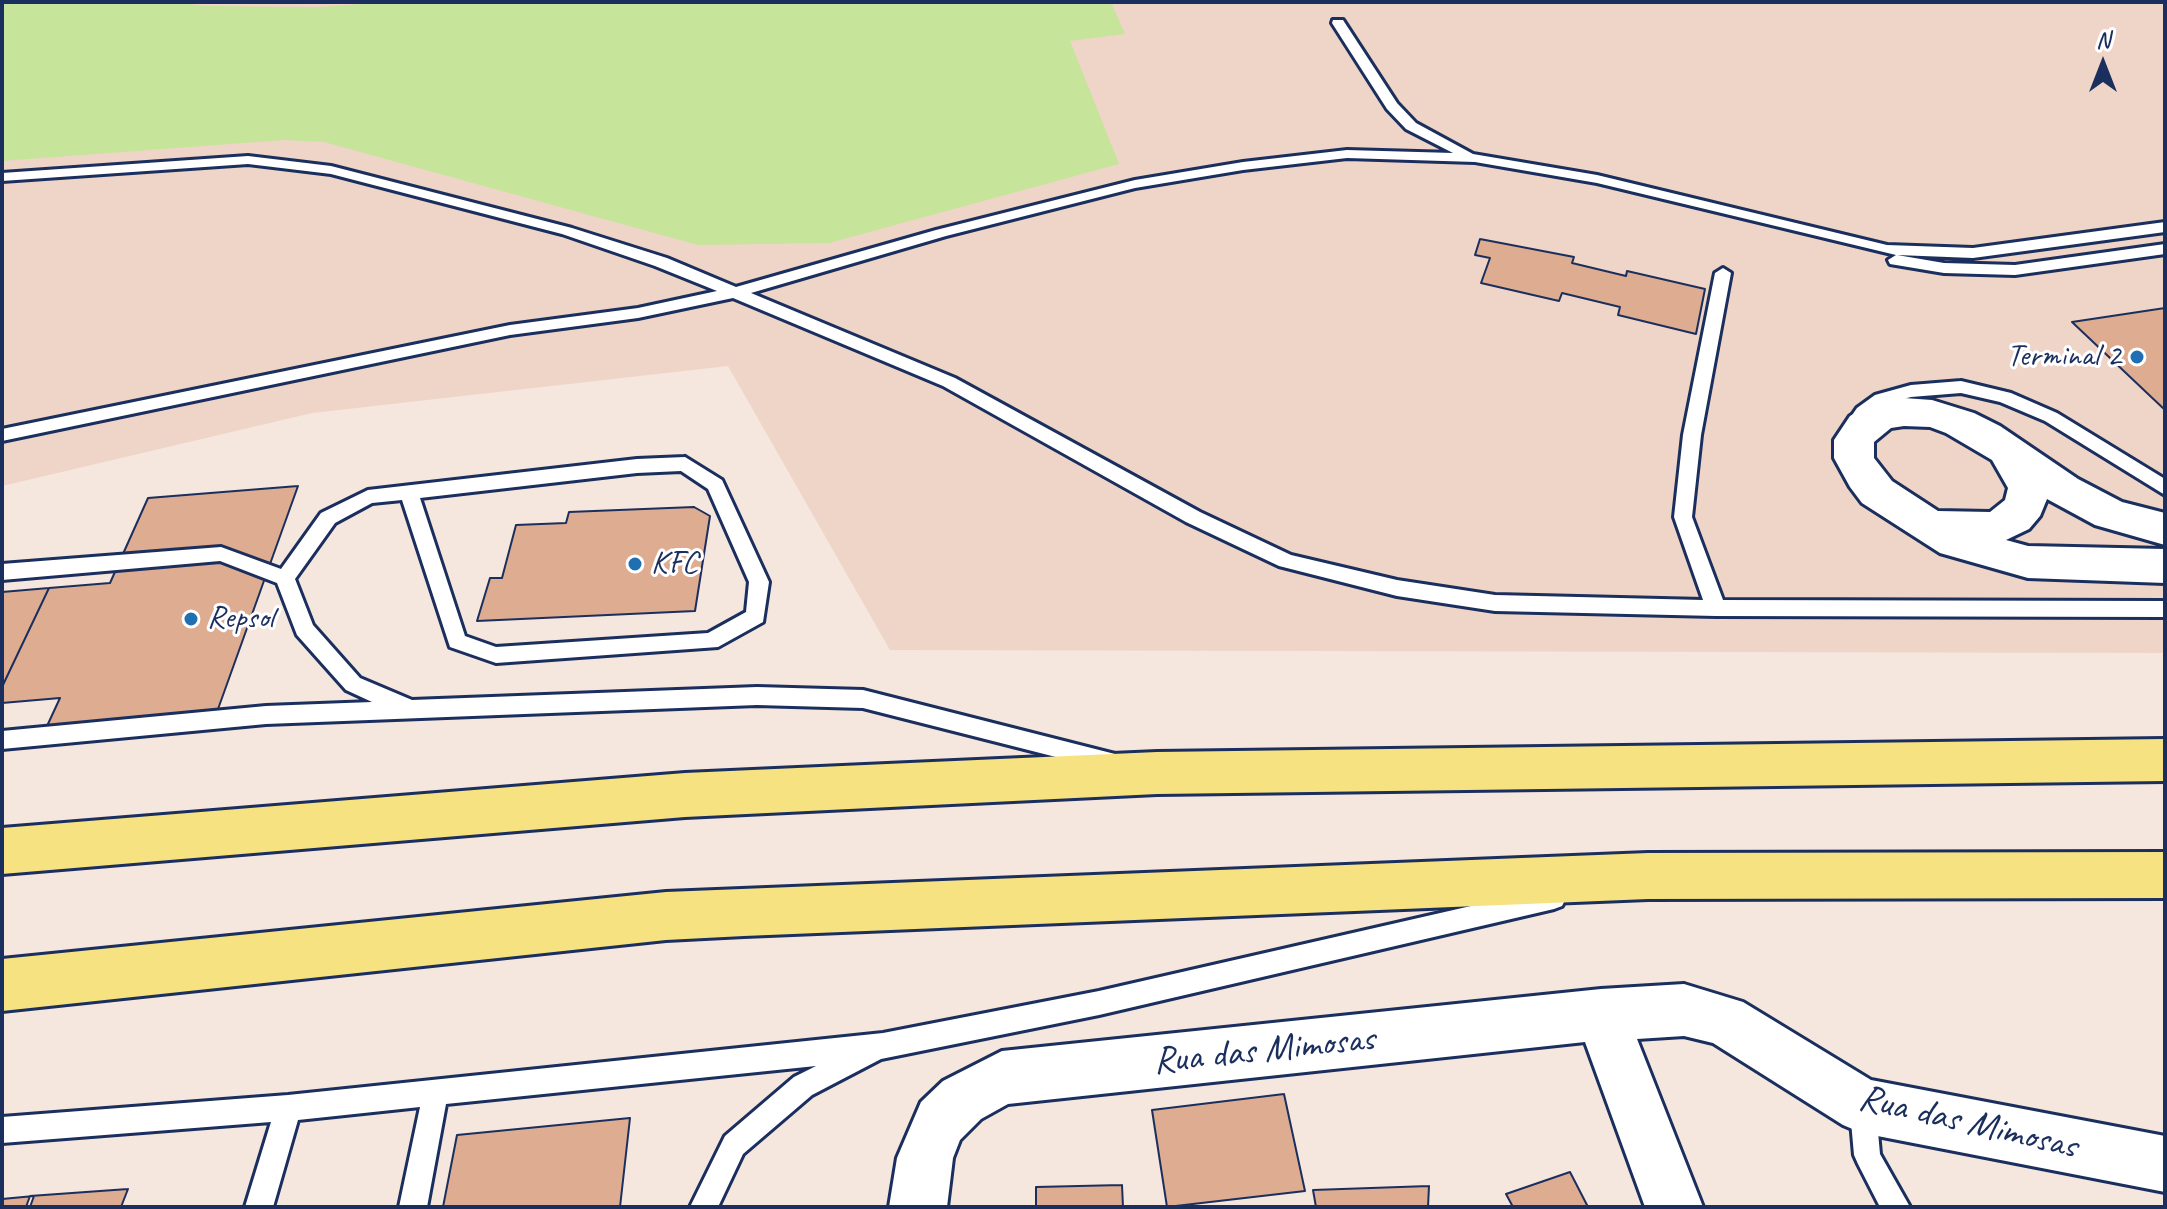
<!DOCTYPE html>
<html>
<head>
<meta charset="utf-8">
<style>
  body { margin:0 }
  #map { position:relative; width:2167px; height:1209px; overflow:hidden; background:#f5e6de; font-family:Caveat,sans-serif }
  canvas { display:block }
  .frame { position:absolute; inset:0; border:4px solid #1b2f5e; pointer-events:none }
  .north { position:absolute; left:2063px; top:24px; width:80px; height:80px; -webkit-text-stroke:6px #fff; paint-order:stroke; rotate:0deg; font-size:22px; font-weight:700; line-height:32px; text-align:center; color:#1b2f5e }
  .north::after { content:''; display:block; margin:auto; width:28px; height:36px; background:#1b2f5e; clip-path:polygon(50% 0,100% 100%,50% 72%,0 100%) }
</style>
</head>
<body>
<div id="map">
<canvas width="2167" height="1209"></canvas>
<div class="frame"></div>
<div class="north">N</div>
</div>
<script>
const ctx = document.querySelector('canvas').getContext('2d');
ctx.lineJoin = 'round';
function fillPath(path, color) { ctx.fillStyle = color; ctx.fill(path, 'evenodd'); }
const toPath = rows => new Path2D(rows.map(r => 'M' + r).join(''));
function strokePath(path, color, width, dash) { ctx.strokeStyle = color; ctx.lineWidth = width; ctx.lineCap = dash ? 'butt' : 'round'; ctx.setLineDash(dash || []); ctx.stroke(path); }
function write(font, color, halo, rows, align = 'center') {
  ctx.font = font + ' Caveat,sans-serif'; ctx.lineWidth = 6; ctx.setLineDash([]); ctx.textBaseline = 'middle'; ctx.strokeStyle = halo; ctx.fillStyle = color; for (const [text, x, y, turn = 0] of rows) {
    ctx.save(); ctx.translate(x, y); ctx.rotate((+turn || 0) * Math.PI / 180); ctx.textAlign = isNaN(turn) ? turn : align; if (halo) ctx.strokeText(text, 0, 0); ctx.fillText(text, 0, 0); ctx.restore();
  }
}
const built = toPath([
  [2,2,2165,2,2165,653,890,650,728,366,312,413,2,486]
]);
const green = toPath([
  [2,2,176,2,205,6,318,7,390,2,1111,2,1125,34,1070,41,1119,164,829,243,698,245,324,142,284,140,2,161]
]);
const building = toPath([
  [1480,239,1574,257,1572,263,1626,276,1627,271,1705,289,1696,334,1618,315,1620,307,1562,293,1559,301,1481,283,1490,258,1475,255,1480,239],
  [2165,308,2165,410,2072,322,2165,308],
  [298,486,213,723,41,739,60,698,2,703,2,687,49,588,110,583,148,498,298,486],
  [694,507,710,516,695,611,477,621,490,578,502,578,516,525,566,523,569,512,694,507],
  [49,588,2,687,2,592,49,588],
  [1284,1094,1305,1191,1167,1207,1152,1110,1284,1094],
  [630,1118,620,1207,443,1207,457,1135,630,1118],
  [1570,1172,1588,1207,1513,1207,1506,1194,1570,1172],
  [1122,1185,1123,1207,1036,1207,1036,1187,1122,1185],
  [1429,1186,1428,1207,1316,1207,1313,1190,1429,1186],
  [128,1189,121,1207,26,1207,30,1196,128,1189],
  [34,1196,30,1207,2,1207,2,1199,34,1196]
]);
const service = toPath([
  [1333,20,1343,20,1397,103,1416,123,1473,154,1597,175,1887,245,1973,248,2165,222,2165,232,1973,258,1897,255,1944,263,2015,265,2165,244,2165,254,2015,275,1944,273,1890,264,1888,260,1896,255,1597,183,1475,162,1347,158,1243,170,1135,188,946,236,751,293,955,378,1200,512,1291,555,1397,580,1495,595,1703,600,1674,517,1683,435,1715,273,1723,268,1731,273,1701,435,1692,517,1723,600,2165,601,2165,617,1716,616,1495,611,1397,596,1279,566,1186,522,943,386,733,298,638,318,510,335,2,441,2,429,510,325,638,308,717,291,655,266,562,234,331,174,248,164,2,181,2,173,248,156,331,166,572,228,667,258,736,287,936,230,1135,180,1243,162,1347,150,1453,153,1406,129,1387,109,1332,23,1333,20],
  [1961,381,2011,393,2057,413,2165,479,2165,495,2045,421,2000,402,1961,393,1911,397,1887,403,1869,416,1861,428,1849,428,1846,424,1857,408,1875,395,1911,385,1961,381],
  [685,457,722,480,769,582,763,622,718,647,496,663,450,647,402,500,372,503,335,523,295,579,313,625,360,678,412,700,757,687,863,690,1111,753,1119,755,1122,762,1119,769,1111,771,863,708,757,705,266,724,2,749,2,731,266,706,372,702,346,690,297,635,277,583,220,561,2,580,2,564,221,547,281,569,321,513,368,490,637,459,685,457],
  [681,471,708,489,749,582,746,612,708,633,496,647,465,636,420,498,637,473,681,471],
  [1554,887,1562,890,1566,898,1562,906,1554,909,1099,1015,881,1059,812,1095,743,1154,718,1207,690,1207,725,1136,794,1077,816,1066,446,1104,427,1207,399,1207,420,1107,298,1120,273,1207,245,1207,271,1122,2,1143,2,1117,288,1095,883,1033,1099,991,1554,887],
  [1863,1097,1872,1101,1876,1110,1880,1154,1910,1207,1880,1207,1858,1164,1854,1155,1850,1110,1854,1101,1863,1097]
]);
const minor = toPath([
  [1684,984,1743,1002,1871,1080,2165,1136,2165,1192,1862,1133,1843,1125,1713,1043,1684,1036,1637,1039,1703,1207,1645,1207,1585,1042,1008,1104,981,1119,960,1140,953,1158,947,1207,889,1207,897,1158,921,1102,943,1081,1002,1051,1601,989,1684,984]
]);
const tertiary = toPath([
  [1904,398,1932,400,1974,413,2000,426,2078,479,2122,502,2165,513,2165,545,2095,525,2047,499,2040,516,2029,529,2006,540,2028,546,2165,549,2165,583,2028,578,1940,553,1862,503,1850,487,1834,458,1834,440,1850,416,1867,406,1904,398],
  [1904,426,1930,427,1946,433,1992,460,2008,488,2005,500,1990,512,1938,511,1892,481,1874,458,1874,442,1891,428,1904,426]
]);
const trunk = toPath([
  [2165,739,2165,781,1157,794,685,817,2,874,2,828,685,773,1157,752,2165,739],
  [2165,852,2165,898,1648,899,744,936,666,940,2,1011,2,959,666,892,1648,853,2165,852]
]);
const markers = [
  [2137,357,8,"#1f6fb2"],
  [635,564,8,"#1f6fb2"],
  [191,619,8,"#1f6fb2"]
];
const poiNames = [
  ["Terminal 2",2121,357,"right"],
  ["KFC",651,564],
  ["Repsol",207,619]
];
const nearStreetnames = [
  ["Rua das Mimosas",1264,1051,-6],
  ["Rua das Mimosas",1968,1123,13]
];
fillPath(built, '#eed5c7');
fillPath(green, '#c7e49b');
fillPath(building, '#deac90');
strokePath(building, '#1b2f5e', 2);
strokePath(service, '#1b2f5e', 6);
strokePath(minor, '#1b2f5e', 6);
strokePath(tertiary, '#1b2f5e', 6);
strokePath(trunk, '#1b2f5e', 6);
fillPath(service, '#fff');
fillPath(minor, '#fff');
fillPath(tertiary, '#fff');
fillPath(trunk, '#f7e281');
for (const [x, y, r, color] of markers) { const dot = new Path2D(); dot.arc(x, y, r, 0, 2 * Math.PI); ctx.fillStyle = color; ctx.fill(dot); strokePath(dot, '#fff', 3); }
write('32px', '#1b2f5e', '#fff', poiNames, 'left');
write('38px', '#1b2f5e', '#fff', nearStreetnames);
</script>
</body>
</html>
